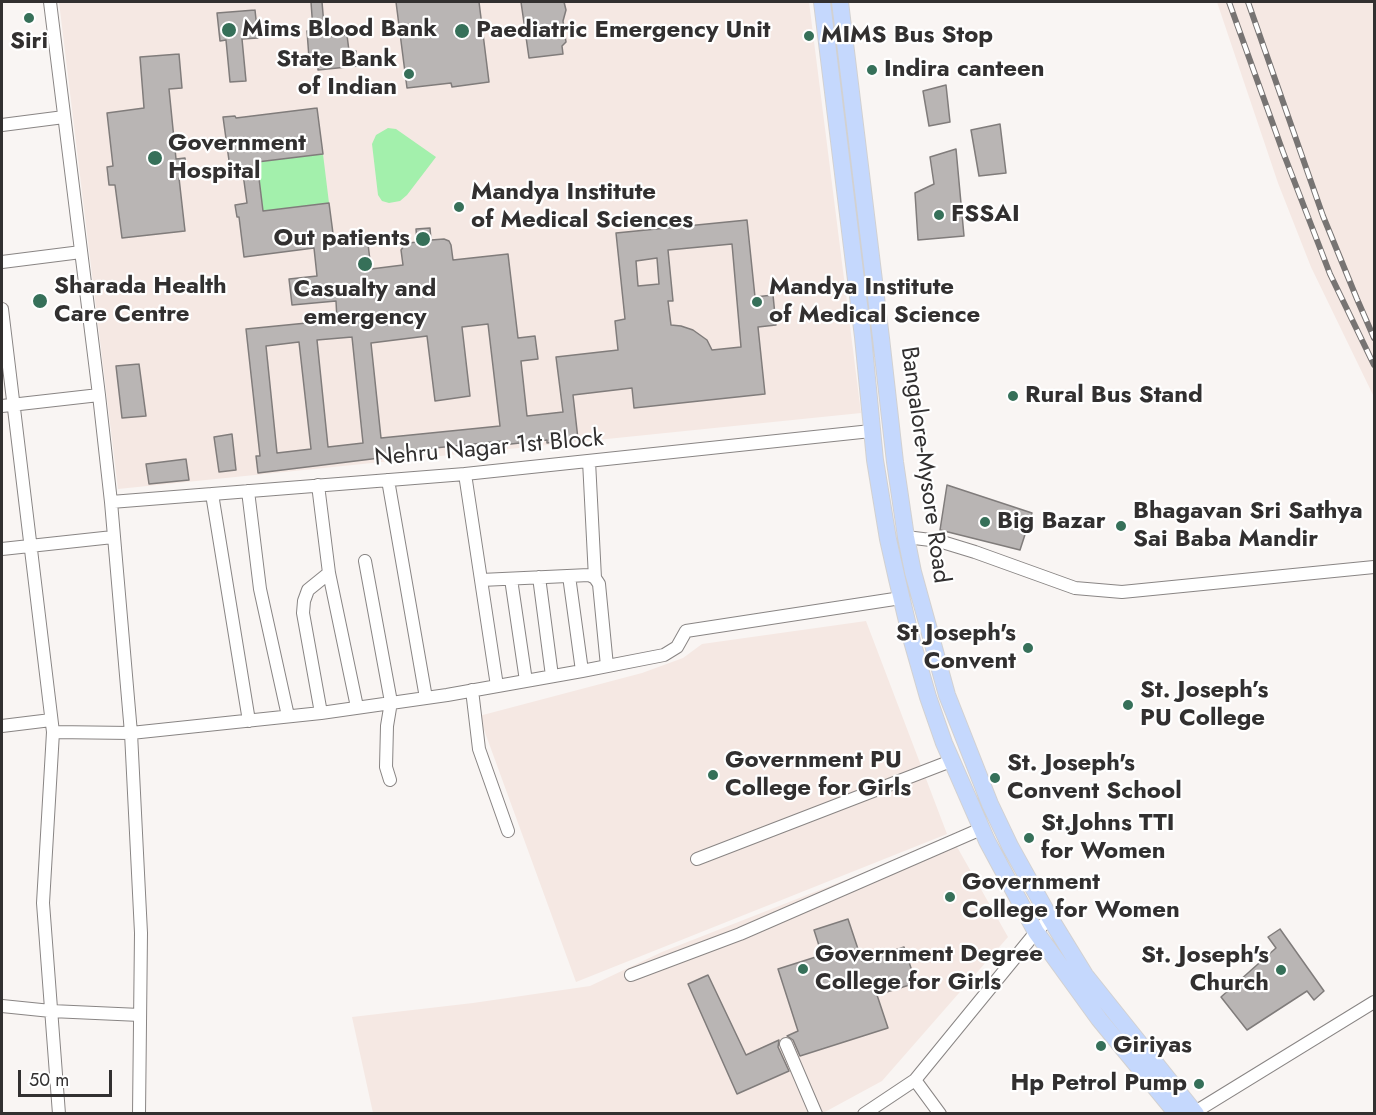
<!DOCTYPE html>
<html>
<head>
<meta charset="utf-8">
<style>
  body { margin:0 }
  #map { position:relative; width:1376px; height:1115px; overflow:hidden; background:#f9f5f3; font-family:Jost,sans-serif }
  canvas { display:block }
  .frame { position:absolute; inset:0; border:3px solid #323030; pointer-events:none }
  .scale { position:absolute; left:18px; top:1070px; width:94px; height:27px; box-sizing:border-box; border:3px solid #323030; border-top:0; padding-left:8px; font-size:18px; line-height:21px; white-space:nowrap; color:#323030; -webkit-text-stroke:4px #fff; paint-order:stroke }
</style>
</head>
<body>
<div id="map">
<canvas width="1376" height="1115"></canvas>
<div class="frame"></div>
<div class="scale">50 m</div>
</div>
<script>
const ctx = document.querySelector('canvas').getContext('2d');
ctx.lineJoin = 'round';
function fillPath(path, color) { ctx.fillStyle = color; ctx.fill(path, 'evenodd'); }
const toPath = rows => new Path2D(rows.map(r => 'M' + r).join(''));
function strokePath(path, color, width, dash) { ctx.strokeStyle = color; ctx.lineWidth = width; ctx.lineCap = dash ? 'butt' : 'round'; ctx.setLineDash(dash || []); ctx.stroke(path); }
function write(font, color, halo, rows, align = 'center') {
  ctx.font = font + ' Jost,sans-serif'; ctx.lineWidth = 4.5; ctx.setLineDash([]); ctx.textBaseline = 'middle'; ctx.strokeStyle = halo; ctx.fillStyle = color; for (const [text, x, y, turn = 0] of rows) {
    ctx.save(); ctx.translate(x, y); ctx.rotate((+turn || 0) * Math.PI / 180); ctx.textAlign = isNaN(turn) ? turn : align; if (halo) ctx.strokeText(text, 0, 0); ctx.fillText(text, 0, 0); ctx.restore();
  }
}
const built = toPath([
  [59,2,809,2,861,413,118,489],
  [1217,2,1374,2,1374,397,1311,267,1278,183],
  [866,621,947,834,576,982,479,716,642,673,683,658,702,644],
  [952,838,1008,937,882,1081,823,1113,373,1113,352,1017,473,1003,590,986,662,952]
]);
const green = toPath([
  [388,128,396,129,436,157,407,195,400,201,389,203,382,201,378,195,372,144,376,135],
  [323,154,329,203,263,211,257,162]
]);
const building = toPath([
  [311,2,322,2,325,37,347,35,349,51,356,51,357,66,318,70,317,57,309,58,307,31,313,30,311,2],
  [396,2,479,2,489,82,452,87,451,83,407,88,396,2],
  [521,2,564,2,566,10,563,21,566,42,562,46,563,54,529,58,521,2],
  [255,10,258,38,242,39,246,81,230,82,226,40,220,41,217,13,255,10],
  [179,54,182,88,169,89,176,159,185,158,187,177,179,178,185,231,122,238,115,185,109,185,107,167,113,166,107,113,144,108,140,57,179,54],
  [946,85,950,122,929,126,923,91,946,85],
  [317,108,323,154,257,162,263,211,329,203,334,241,361,237,365,239,368,244,371,269,403,265,401,250,404,246,409,243,417,242,416,229,430,228,431,240,444,239,449,241,451,245,453,260,508,254,518,338,535,336,538,359,521,361,527,416,563,412,556,357,618,350,615,321,625,319,616,233,747,220,755,297,773,295,776,325,758,327,765,394,634,408,632,388,573,395,578,439,547,443,547,440,502,445,502,441,387,453,388,457,258,473,256,456,260,456,246,329,337,320,336,301,292,305,289,279,317,276,314,248,244,257,239,217,237,217,235,205,247,203,243,174,231,175,223,117,235,116,236,118,317,108],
  [732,244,741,347,712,350,707,340,693,330,681,326,671,325,668,301,673,301,668,250,732,244],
  [657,258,659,284,638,286,636,261,657,258],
  [488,324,500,426,381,438,371,343,427,336,435,401,470,396,462,327,488,324],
  [352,337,363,443,328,447,317,340,352,337],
  [299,342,311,449,277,453,266,346,299,342],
  [1000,124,1006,173,979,176,971,130,1000,124],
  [956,149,964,236,918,240,915,193,934,184,930,157,956,149],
  [139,364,146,416,122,418,116,366,139,364],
  [232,434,236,470,219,472,214,437,232,434],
  [186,459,189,480,149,484,146,464,186,459],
  [947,485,1032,513,1020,550,940,530,947,485],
  [848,919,862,961,904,947,916,983,877,995,888,1028,800,1056,793,1040,787,1036,798,1031,778,969,822,955,814,930,848,919],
  [1280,929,1324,991,1314,1000,1307,991,1247,1030,1221,997,1276,948,1268,937,1280,929],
  [708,975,746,1055,779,1040,778,1047,789,1071,737,1094,688,984,708,975]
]);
const minor = toPath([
  [50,2,99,395,111,502,131,733,141,933,139,1114],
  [2,125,64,117],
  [2,262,81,252],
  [2,309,53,732,43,903,59,1114],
  [2,406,99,395],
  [589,461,595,578],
  [465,474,497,686],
  [388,480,426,698],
  [318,485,329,573,357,707],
  [248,491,260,589,288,716],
  [212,494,249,721],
  [111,502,465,474,871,431],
  [906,537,939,541,975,552,1075,588,1122,592,1374,567],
  [2,549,113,537],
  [365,561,391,702,387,726,386,767,390,780],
  [569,576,582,671],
  [539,577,552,676],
  [511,579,526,681],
  [481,580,589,575,595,578,599,584,607,666],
  [472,690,479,749,508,831],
  [321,713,303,613,304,601,308,590,329,573],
  [2,726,51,720],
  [53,732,131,733,321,713,447,695,582,671,664,655,677,647,686,631,901,598],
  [697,859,951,761],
  [631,975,740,934,981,829],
  [2,1006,51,1011,140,1015],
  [786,1044,816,1114],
  [915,1080,940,1114],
  [1195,1112,1374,1002],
  [864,1114,915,1080,1036,932,1050,918]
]);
const major = toPath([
  [822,2,863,337,875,460,888,539,897,579,910,634,928,697,944,743,987,841,1036,932,1099,1019,1177,1114],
  [840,2,881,338,895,462,906,537,913,572,947,695,990,804,1010,846,1050,918,1085,975,1196,1114]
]);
const rail = toPath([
  [1229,2,1283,152,1330,274,1374,365],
  [1248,2,1323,216,1357,299,1374,338]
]);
const markers = [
  [29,18,6,"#367059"],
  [229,30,8,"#367059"],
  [462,31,8,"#367059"],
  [809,36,6,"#367059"],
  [872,70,6,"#367059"],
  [409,74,6,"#367059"],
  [155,158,8,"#367059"],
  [459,207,6,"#367059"],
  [939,215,6,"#367059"],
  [423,239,8,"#367059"],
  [365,264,8,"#367059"],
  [40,301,8,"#367059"],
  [757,302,6,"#367059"],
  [1013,396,6,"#367059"],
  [985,522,6,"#367059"],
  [1121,526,6,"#367059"],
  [1028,648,6,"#367059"],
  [1128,705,6,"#367059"],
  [713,775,6,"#367059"],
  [995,778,6,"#367059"],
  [1029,838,6,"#367059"],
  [950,897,6,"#367059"],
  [803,969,6,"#367059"],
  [1281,970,6,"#367059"],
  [1101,1046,6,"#367059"],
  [1199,1084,6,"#367059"]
];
const poiNames = [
  ["Mims Blood Bank",242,30],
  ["Paediatric Emergency Unit",476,31],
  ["MIMS Bus Stop",821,36],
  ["Siri",29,42,"center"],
  ["State Bank",397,60,"right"],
  ["of Indian",397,88,"right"],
  ["Indira canteen",884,70],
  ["Government",168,144],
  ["Hospital",168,172],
  ["Mandya Institute",471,193],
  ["of Medical Sciences",471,221],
  ["FSSAI",951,215],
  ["Out patients",410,239,"right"],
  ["Sharada Health",54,287],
  ["Care Centre",54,315],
  ["Mandya Institute",769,288],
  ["of Medical Science",769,316],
  ["Casualty and",365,290,"center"],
  ["emergency",365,318,"center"],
  ["Rural Bus Stand",1025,396],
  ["Bhagavan Sri Sathya",1133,512],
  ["Sai Baba Mandir",1133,540],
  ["Big Bazar",997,522],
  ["St Joseph's",1016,634,"right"],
  ["Convent",1016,662,"right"],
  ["St. Joseph’s",1140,691],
  ["PU College",1140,719],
  ["Government PU",725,761],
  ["College for Girls",725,789],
  ["St. Joseph's",1007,764],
  ["Convent School",1007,792],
  ["St.Johns TTI",1041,824],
  ["for Women",1041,852],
  ["Government",962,883],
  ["College for Women",962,911],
  ["Government Degree",815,955],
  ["College for Girls",815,983],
  ["St. Joseph's",1269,956,"right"],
  ["Church",1269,984,"right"],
  ["Giriyas",1113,1046],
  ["Hp Petrol Pump",1187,1084,"right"]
];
const streetNames = [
  ["Nehru Nagar 1st Block",489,449,-5],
  ["Bangalore-Mysore Road",924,465,82]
];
fillPath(built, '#f5e8e3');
fillPath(green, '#a3f0ac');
fillPath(building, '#b9b5b4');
strokePath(building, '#807c7b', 1.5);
strokePath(minor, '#898584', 14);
strokePath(major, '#d2d1d1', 18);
strokePath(minor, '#fff', 12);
strokePath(major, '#c5d8fd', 16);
strokePath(rail, '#777473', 6);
strokePath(rail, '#fff', 4, [11]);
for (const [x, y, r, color] of markers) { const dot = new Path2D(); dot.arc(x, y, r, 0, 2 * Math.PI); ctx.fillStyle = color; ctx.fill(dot); strokePath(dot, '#fff', 2); }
write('bold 24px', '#323030', '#fff', poiNames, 'left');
write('24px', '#323030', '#fff', streetNames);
</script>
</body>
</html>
